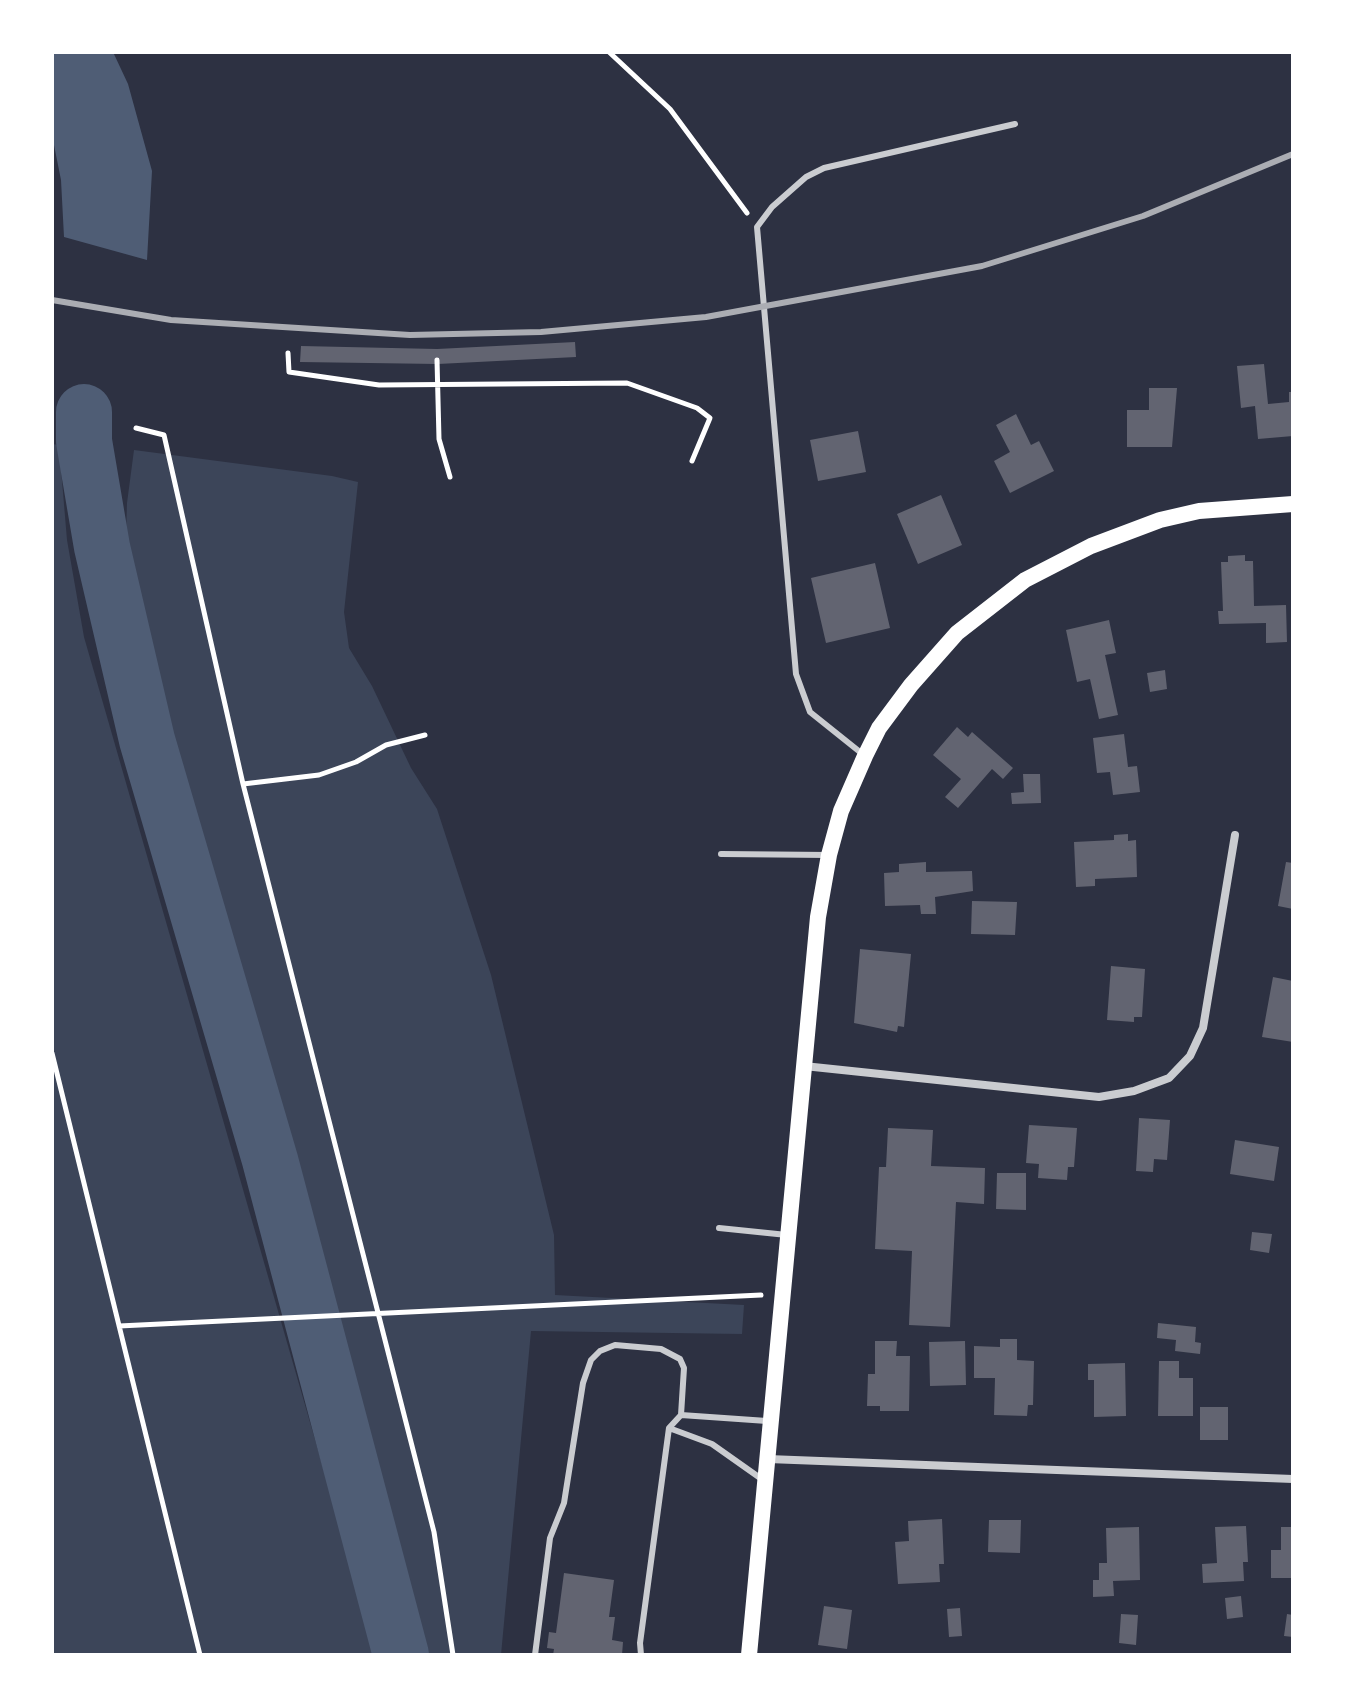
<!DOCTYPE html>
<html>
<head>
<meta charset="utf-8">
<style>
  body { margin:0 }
  #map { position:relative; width:1345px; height:1707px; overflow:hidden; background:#2d3142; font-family:Raleway,sans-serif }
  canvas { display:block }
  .frame { position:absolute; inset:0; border:54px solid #fff; pointer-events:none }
</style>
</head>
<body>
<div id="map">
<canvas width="1345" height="1707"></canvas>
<div class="frame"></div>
</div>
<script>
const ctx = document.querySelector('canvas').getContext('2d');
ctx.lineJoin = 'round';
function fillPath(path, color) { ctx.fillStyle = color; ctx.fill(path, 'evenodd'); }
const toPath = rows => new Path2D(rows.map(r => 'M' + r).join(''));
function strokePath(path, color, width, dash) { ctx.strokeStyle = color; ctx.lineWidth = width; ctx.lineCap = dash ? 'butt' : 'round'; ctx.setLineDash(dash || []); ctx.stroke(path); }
const green = toPath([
  [52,444,59,445,67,540,84,637,377,1655,52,1655],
  [134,450,332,476,358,482,344,612,349,648,372,686,411,768,437,809,491,975,554,1235,555,1295,744,1305,742,1334,531,1331,501,1655,423,1655,162,735,135,630,125,569,127,503]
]);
const water = toPath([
  [52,52,113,52,128,84,152,171,147,260,64,237,61,180,52,135]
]);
const river = toPath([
  [84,412,84,441,102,547,147,740,270,1160,401,1655]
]);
const building = toPath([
  [575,342,576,357,438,364,300,362,301,346,437,349],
  [1264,364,1268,404,1289,402,1289,392,1293,392,1293,436,1258,439,1255,406,1241,408,1237,366],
  [1149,388,1177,388,1172,447,1127,447,1127,410,1149,410],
  [1016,414,1031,445,1039,441,1054,471,1010,493,994,461,1010,452,996,425],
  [858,431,866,472,818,481,810,440],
  [941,495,962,545,918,564,897,514],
  [1245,555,1245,561,1253,561,1254,606,1286,605,1287,642,1266,643,1266,623,1219,624,1218,611,1223,611,1221,562,1228,562,1228,556],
  [875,563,890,628,826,643,811,578],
  [1109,620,1116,653,1105,655,1118,715,1099,719,1090,679,1077,682,1066,630],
  [1165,670,1167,689,1150,692,1147,673],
  [957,727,968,737,972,732,1013,768,1003,779,992,769,958,808,945,797,961,779,933,755],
  [1124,734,1128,767,1137,766,1140,792,1113,795,1110,772,1097,773,1093,738],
  [1023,774,1040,774,1041,803,1012,804,1011,793,1024,792],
  [1128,834,1128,841,1136,840,1137,877,1095,879,1095,886,1076,887,1074,842,1114,840,1114,835],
  [926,862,926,872,972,871,973,891,935,897,936,914,921,914,920,905,885,906,884,873,899,872,899,864],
  [1286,862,1293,863,1293,909,1278,906],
  [972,901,1017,902,1015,935,971,934],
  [860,949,911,954,904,1027,898,1026,897,1032,854,1023],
  [1111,966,1145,969,1142,1017,1134,1017,1134,1022,1107,1020],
  [1273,977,1293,981,1293,1042,1262,1037],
  [1139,1118,1170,1120,1167,1160,1154,1159,1153,1172,1136,1171],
  [1029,1125,1077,1128,1074,1167,1068,1167,1067,1180,1038,1178,1039,1164,1026,1163],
  [888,1128,933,1130,931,1166,985,1168,984,1204,956,1202,950,1327,909,1325,912,1251,875,1249,879,1167,886,1167],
  [1235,1140,1279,1147,1274,1181,1230,1174],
  [997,1173,1026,1173,1026,1210,996,1209],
  [1252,1232,1272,1234,1269,1253,1250,1250],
  [1158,1323,1196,1327,1195,1342,1201,1343,1200,1354,1175,1351,1176,1340,1157,1338],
  [1000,1339,1017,1339,1017,1360,1034,1361,1033,1405,1028,1405,1027,1416,994,1415,995,1378,974,1378,974,1346,1000,1347],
  [875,1341,897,1341,896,1356,910,1356,909,1411,880,1411,880,1406,867,1406,868,1374,875,1374],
  [965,1341,966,1385,930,1386,929,1342],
  [1159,1361,1179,1361,1179,1378,1193,1378,1193,1416,1158,1416],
  [1125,1363,1126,1416,1094,1417,1094,1380,1088,1380,1088,1364],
  [1200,1407,1228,1407,1228,1440,1200,1440],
  [942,1519,944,1564,939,1564,940,1582,898,1584,895,1542,909,1541,908,1521],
  [989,1520,1021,1520,1020,1553,988,1552],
  [1246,1526,1248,1562,1243,1562,1244,1581,1203,1583,1202,1564,1217,1563,1215,1527],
  [1139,1527,1140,1580,1113,1581,1114,1596,1093,1597,1093,1580,1099,1580,1099,1563,1107,1563,1106,1528],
  [1281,1527,1293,1527,1293,1578,1271,1578,1271,1550,1281,1550],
  [564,1573,614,1580,609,1617,615,1617,612,1640,623,1642,622,1655,553,1655,554,1649,547,1648,549,1632,556,1633],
  [1241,1596,1243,1617,1227,1619,1225,1598],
  [824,1606,852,1610,847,1649,818,1645],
  [960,1608,962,1636,949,1637,947,1609],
  [1121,1614,1138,1615,1136,1645,1119,1643],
  [1287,1614,1293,1615,1293,1637,1284,1636]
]);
const path = toPath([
  [609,52,670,109,747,213],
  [288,353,289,372,379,385,627,383,697,408,710,418,692,461],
  [437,360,439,439,450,477],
  [136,428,164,435,243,784,434,1532,453,1655],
  [243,784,319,775,356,762,386,745,425,735],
  [52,1053,200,1655],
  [119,1326,761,1295]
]);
const service = toPath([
  [865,756,810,712,796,674,757,227,772,207,806,177,824,168,1015,124],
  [721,854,829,855],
  [719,1228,787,1235],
  [681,1415,767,1421],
  [669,1428,712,1444,763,1480],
  [535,1655,550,1538,564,1503,583,1383,591,1360,600,1351,615,1345,661,1349,680,1359,684,1368,681,1415,669,1428,640,1643,641,1655]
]);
const minor = toPath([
  [804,1066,1099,1097,1134,1091,1169,1078,1190,1056,1203,1028,1235,835],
  [768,1459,1293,1479]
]);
const secondary = toPath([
  [749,1655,818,917,829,855,841,811,865,756,879,728,911,685,957,633,1025,580,1091,546,1160,520,1199,511,1293,504]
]);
const rail = toPath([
  [52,300,171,320,410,335,541,332,706,317,982,266,1143,216,1293,154]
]);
fillPath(green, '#3c4559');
fillPath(water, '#4f5d75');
strokePath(river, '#4f5d75', 56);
fillPath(building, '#626471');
strokePath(path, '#fff', 5);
strokePath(service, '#caccd0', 6);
strokePath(minor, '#caccd0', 8);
strokePath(secondary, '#fff', 16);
strokePath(rail, '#abadb3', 6);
</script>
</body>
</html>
